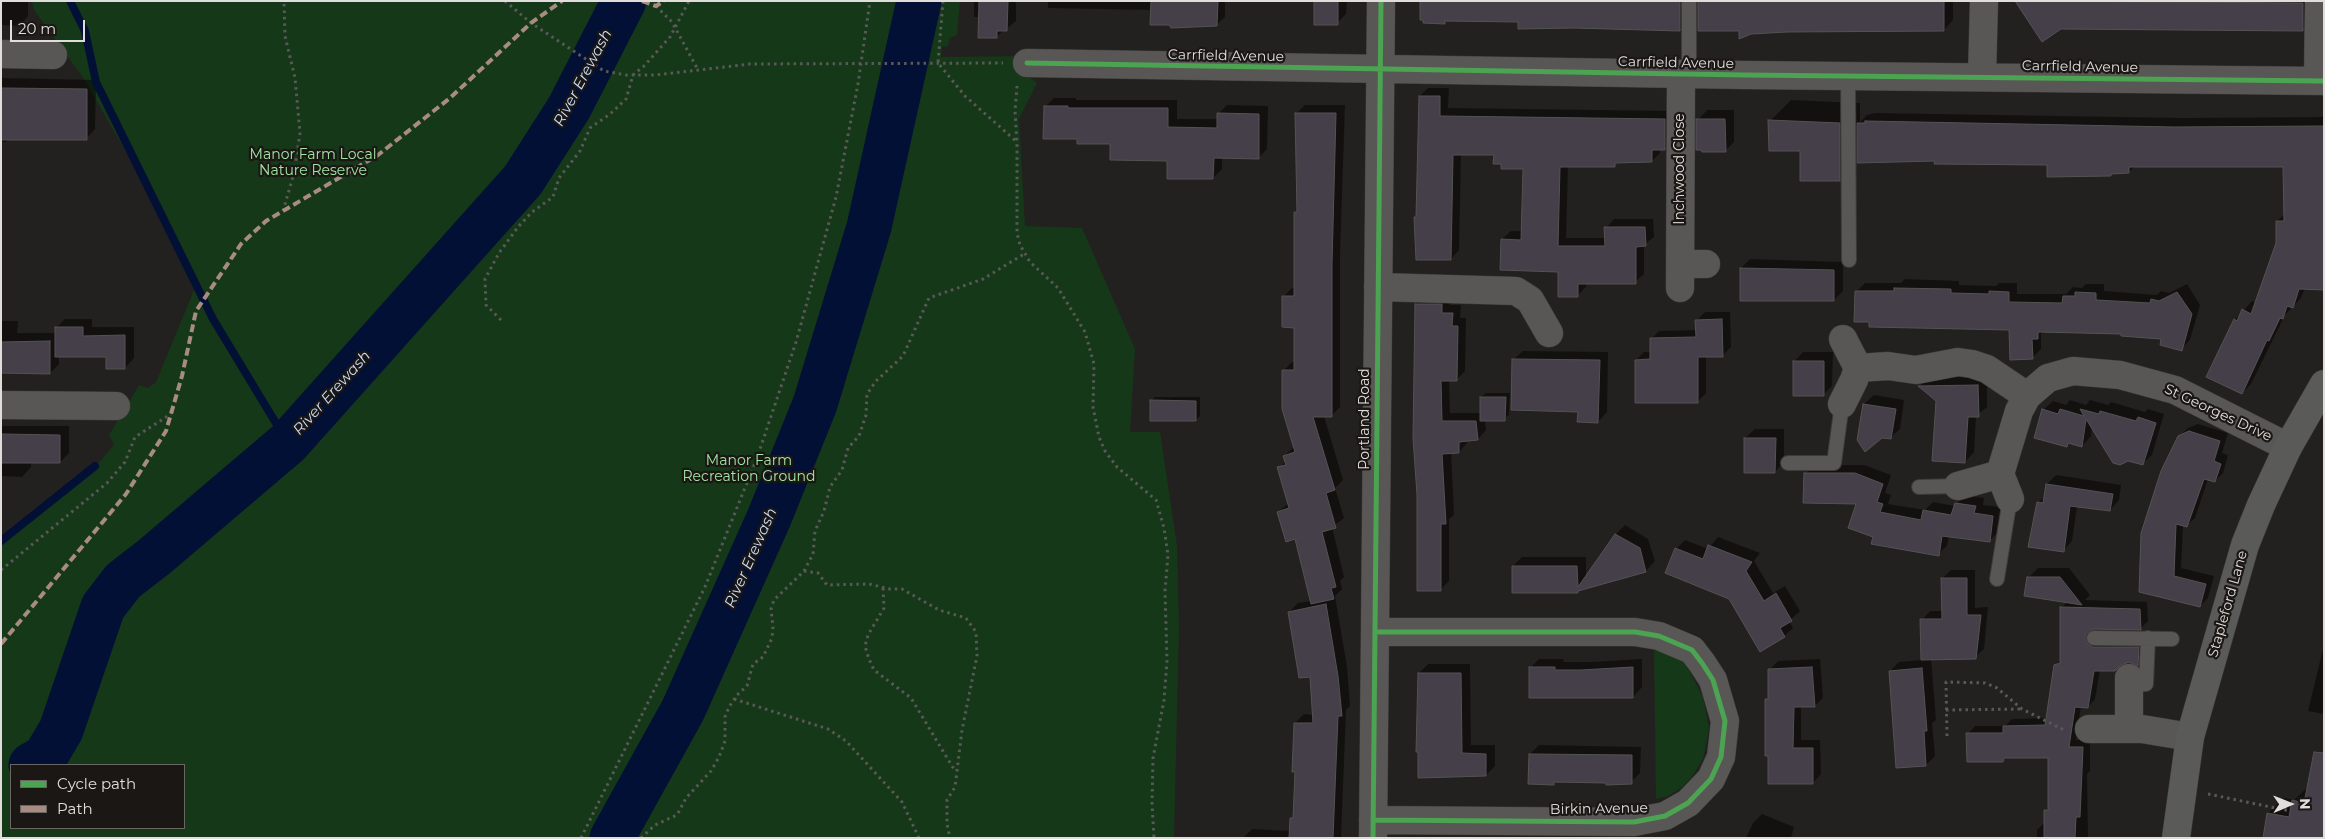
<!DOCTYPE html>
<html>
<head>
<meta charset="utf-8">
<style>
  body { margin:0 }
  #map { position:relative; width:2325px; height:839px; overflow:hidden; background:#23211f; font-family:Montserrat,sans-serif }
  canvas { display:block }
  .frame { position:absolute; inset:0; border:2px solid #e1dddb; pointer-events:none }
  .legend { position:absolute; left:10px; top:764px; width:175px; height:65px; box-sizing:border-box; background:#1b1714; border:1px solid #6a6664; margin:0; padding:6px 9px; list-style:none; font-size:15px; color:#e1dddb }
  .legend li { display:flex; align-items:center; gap:10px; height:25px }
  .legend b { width:25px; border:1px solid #6a6664 }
  .north { position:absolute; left:2265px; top:779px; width:50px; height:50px; -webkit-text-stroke:4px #1b1714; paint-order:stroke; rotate:89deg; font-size:14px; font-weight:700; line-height:20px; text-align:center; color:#e1dddb }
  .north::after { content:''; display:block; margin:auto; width:18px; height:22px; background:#e1dddb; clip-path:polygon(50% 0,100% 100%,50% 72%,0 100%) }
  .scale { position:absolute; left:10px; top:20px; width:75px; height:22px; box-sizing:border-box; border:2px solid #e1dddb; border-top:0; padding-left:6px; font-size:15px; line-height:18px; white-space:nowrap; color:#e1dddb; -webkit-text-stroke:4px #1b1714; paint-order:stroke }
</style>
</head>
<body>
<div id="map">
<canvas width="2325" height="839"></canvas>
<div class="frame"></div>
<ul class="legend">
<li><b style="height:6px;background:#4ca352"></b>Cycle path</li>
<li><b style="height:6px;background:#a88b81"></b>Path</li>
</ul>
<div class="north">N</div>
<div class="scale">20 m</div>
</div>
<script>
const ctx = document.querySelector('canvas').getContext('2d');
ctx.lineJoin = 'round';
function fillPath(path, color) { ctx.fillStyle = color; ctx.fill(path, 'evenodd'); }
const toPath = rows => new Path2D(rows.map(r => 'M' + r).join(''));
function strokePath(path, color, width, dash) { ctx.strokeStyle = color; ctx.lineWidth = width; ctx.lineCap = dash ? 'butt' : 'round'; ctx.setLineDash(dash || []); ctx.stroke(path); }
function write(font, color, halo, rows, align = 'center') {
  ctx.font = font + ' Montserrat,sans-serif'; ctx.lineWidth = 4.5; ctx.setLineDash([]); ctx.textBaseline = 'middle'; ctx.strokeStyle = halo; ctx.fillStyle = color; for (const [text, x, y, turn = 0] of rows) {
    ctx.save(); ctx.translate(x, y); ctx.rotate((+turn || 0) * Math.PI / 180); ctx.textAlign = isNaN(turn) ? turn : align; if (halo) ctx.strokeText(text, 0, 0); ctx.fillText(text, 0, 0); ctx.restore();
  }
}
const green = toPath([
  [32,1,614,1,568,74,571,77,616,1,960,1,957,35,950,38,948,46,942,47,941,57,1028,56,1028,76,1037,83,1019,119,1025,226,1082,228,1135,349,1130,432,1160,432,1177,546,1179,628,1174,838,1,838,1,538,96,466,114,445,109,435,139,385,148,388,156,382,194,290,141,178,84,79,34,10],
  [561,93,536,138,460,242,520,148],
  [11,765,184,765,184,828,11,828],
  [1654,650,1673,654,1686,665,1703,697,1709,728,1703,759,1691,778,1681,788,1668,796,1656,799]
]);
const shadow = toPath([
  [1,1,28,1,28,16,19,26,1,25],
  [974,1,1016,1,1016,21,996,37,979,17,974,17],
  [1048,1,1225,1,1225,17,1216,25,1152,10,1048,8],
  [1315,1,1347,1,1346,14,1337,23],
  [1421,1,1689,1,1688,21,1680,30,1519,21,1446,20,1444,22],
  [1698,1,1953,1,1953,20,1944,30,1740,30],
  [2016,1,2311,1,2311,21,2302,30],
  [1,78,96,80,95,129,86,139,9,138,6,142,1,142],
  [1428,88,1449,88,1448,108,1673,111,1673,140,1664,149,1660,149,1660,153,1652,161,1618,161,1614,165,1568,165,1566,238,1606,238,1606,228,1614,219,1653,219,1654,237,1644,245,1644,274,1635,282,1586,283,1586,287,1578,295,1559,271,1502,239,1511,231,1523,231,1524,168,1503,163,1495,154,1461,154,1459,250,1451,259,1415,217,1417,216,1420,96],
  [1054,98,1076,98,1076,100,1177,100,1177,119,1218,119,1218,114,1227,105,1268,106,1267,149,1258,158,1222,157,1222,169,1213,178,1168,160,1111,143,1079,138,1045,107],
  [1791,100,1860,103,1860,122,1867,115,1875,113,2184,118,2322,117,2324,113,2324,288,2305,288,2301,298,2285,315,2251,384,2242,393,2235,320,2252,301,2256,303,2277,243,2277,221,2285,214,2284,166,2135,166,2129,172,2113,172,2111,174,2048,164,1936,160,1858,162,1839,180,1770,121],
  [1305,105,1345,105,1340,255,1340,407,1331,416,1324,416,1343,480,1335,488,1344,518,1332,527,1344,577,1340,581,1342,589,1335,596,1347,667,1350,706,1346,710,1341,838,1243,838,1252,829,1291,831,1292,819,1295,816,1297,771,1295,723,1304,714,1314,715,1311,676,1289,612,1298,603,1312,601,1296,538,1278,512,1289,503,1279,468,1286,461,1284,456,1294,447,1283,371,1292,362,1296,362,1295,326,1283,297,1292,288,1295,288,1295,212,1298,210,1296,114],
  [1707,110,1734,110,1734,142,1725,151,1698,120],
  [1750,259,1843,262,1843,291,1834,300,1741,268],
  [1905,279,1959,281,1959,285,1996,286,1999,283,2017,283,2017,294,2066,294,2073,287,2082,288,2086,284,2104,284,2104,291,2157,295,2161,291,2169,293,2187,284,2200,305,2190,340,2181,349,2163,338,2123,332,2044,331,2041,334,2041,349,2032,358,2011,328,1870,321,1856,292,1865,283,1901,283],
  [1424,296,1450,296,1450,305,1461,305,1460,318,1466,318,1465,371,1456,380,1449,380,1450,413,1481,413,1481,397,1486,393,1510,393,1509,415,1504,419,1485,419,1486,430,1478,439,1467,440,1467,443,1459,452,1451,452,1454,515,1449,519,1449,581,1441,589,1416,304],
  [1705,312,1730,312,1731,347,1723,355,1706,356,1706,393,1697,402,1636,360,1644,352,1651,352,1651,339,1659,331,1697,330,1697,320],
  [65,319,92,319,92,327,134,327,134,358,125,368,107,356,59,356,59,364,50,373,1,372,1,321,18,321,17,333,56,333,56,328],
  [1523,351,1608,352,1607,412,1598,422,1579,411,1513,360],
  [1803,352,1833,352,1832,386,1823,395,1794,362],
  [1987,376,1987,407,1976,416,1974,452,1965,462,1937,400,1920,386,1929,377],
  [1874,395,1904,400,1900,429,1890,438,1882,437,1864,404],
  [1155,397,1200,397,1200,416,1196,420,1151,401],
  [2070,400,2086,405,2090,400,2108,405,2111,402,2145,412,2148,409,2164,414,2152,455,2142,464,2092,427,2091,436,2082,446,2070,442,2067,446,2043,410,2053,401,2066,405],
  [2198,424,2228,433,2222,453,2228,455,2223,473,2215,481,2208,479,2195,518,2186,526,2183,525,2181,568,2214,576,2208,598,2200,606,2141,591,2179,437,2188,428],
  [1,426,69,426,69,453,60,462,31,462,31,467,22,477,1,476],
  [1755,429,1784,429,1784,462,1775,472,1745,438],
  [1814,465,1864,465,1891,475,1885,493,1891,495,1888,504,1925,510,1933,502,1955,506,1965,495,1984,498,1983,505,2001,507,1998,532,1989,541,1949,536,1947,546,1938,554,1875,536,1858,502,1805,474],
  [2056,475,2121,485,2119,500,2110,510,2077,506,2072,541,2063,551,2038,503,2045,496,2047,484],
  [1625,525,1648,539,1655,561,1646,571,1580,589,1577,592,1513,566,1522,557,1586,557,1586,577,1616,534],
  [1718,537,1760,553,1754,561,1773,593,1785,586,1800,611,1789,621,1793,628,1784,636,1730,598,1676,549,1685,540,1708,549],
  [2038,568,2069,568,2090,595,2085,600,2147,602,2148,621,2140,629,2092,628,2094,635,2146,640,2145,657,2138,664,2129,661,2100,670,2095,699,2088,707,2081,706,2076,740,2090,740,2090,771,2087,774,2088,838,2037,838,2037,830,2045,822,2045,810,2049,807,2049,757,2006,757,2003,760,1968,734,1975,726,2005,726,2012,719,2047,718,2055,666,2061,659,2061,608,2068,601,2028,578],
  [1951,570,1975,570,1975,608,1988,607,1984,649,1975,657,1931,658,1936,720,1932,723,1935,756,1926,765,1890,671,1899,662,1922,660,1922,620,1930,611,1943,611,1943,578],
  [2324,645,2324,714,2308,711],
  [1539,659,1563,659,1564,662,1591,662,1642,659,1642,687,1633,697,1530,668],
  [1820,659,1823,698,1815,706,1801,706,1801,740,1820,740,1821,774,1813,783,1769,783,1767,700,1769,697,1769,670,1778,661],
  [1428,664,1470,664,1471,745,1495,745,1495,766,1486,775,1420,751,1419,673],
  [1539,745,1641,747,1640,773,1631,782,1556,781,1553,783,1530,754],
  [2309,786,2324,838,2268,813,2284,798,2294,800],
  [1762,814,1794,827,1791,838,1746,838,1753,823]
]);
const stream = toPath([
  [70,1,85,31,96,82,213,319,288,443],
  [1,541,95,466]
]);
const river = toPath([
  [31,765,45,757,61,730,103,607,123,581,154,557,288,443,523,180,569,108,624,1],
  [612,838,683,710,769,518,815,404,869,227,919,1]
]);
const building = toPath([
  [979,1,1008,1,1007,31,997,31,997,38,978,38,979,1],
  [1151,1,1218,1,1217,26,1171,28,1169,25,1150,25,1151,1],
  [1314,1,1338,1,1338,25,1314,25,1314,1],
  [1420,1,1680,1,1680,31,1574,28,1518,29,1518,22,1445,21,1445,24,1423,23,1423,20,1420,20,1420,1],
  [1698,1,1944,1,1944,31,1787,32,1751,34,1739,39,1739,31,1698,31,1698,1],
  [2015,1,2303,3,2303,31,2061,29,2042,42,2015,1],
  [1,88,87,89,87,140,1,140,1,88],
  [1419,96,1440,96,1440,116,1665,119,1665,150,1652,150,1652,162,1615,163,1615,167,1560,167,1558,246,1605,246,1604,227,1645,227,1646,246,1636,247,1636,284,1578,284,1578,297,1558,297,1558,272,1500,270,1501,239,1521,240,1523,169,1501,169,1501,164,1493,164,1494,155,1453,155,1451,260,1416,260,1414,217,1416,217,1419,96],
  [1044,106,1068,106,1068,108,1168,108,1168,127,1217,128,1217,113,1259,114,1259,159,1214,158,1213,179,1167,179,1167,161,1110,160,1110,144,1077,144,1077,139,1043,139,1044,106],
  [1295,113,1336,113,1332,264,1332,417,1313,417,1335,490,1326,493,1336,528,1322,532,1336,587,1331,588,1334,599,1311,604,1295,539,1286,542,1277,512,1289,508,1277,467,1286,465,1283,456,1295,452,1282,409,1282,370,1294,370,1294,328,1282,327,1282,296,1294,296,1294,212,1297,212,1295,113],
  [1696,119,1725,119,1726,152,1702,152,1701,150,1696,150,1696,119],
  [1768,120,1840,123,1840,181,1800,181,1800,151,1769,151,1768,120],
  [1865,121,2174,127,2324,126,2324,290,2299,289,2293,308,2287,306,2283,319,2280,318,2269,341,2267,340,2242,394,2206,377,2234,319,2237,321,2242,309,2251,314,2276,243,2276,221,2284,221,2283,167,2129,167,2129,173,2111,174,2111,176,2047,177,2047,165,1934,164,1935,161,1857,163,1857,123,1865,123,1865,121],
  [1740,268,1834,270,1834,301,1740,301,1740,268],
  [1894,288,1951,289,1951,293,1989,294,1989,291,2009,292,2009,302,2062,303,2063,296,2075,296,2075,292,2096,293,2096,300,2150,303,2151,299,2159,301,2177,292,2192,314,2182,351,2160,345,2161,339,2121,336,2121,334,2038,332,2038,339,2032,339,2033,359,2010,360,2009,330,1869,327,1869,322,1854,322,1855,291,1894,291,1894,288],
  [1415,304,1442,304,1442,313,1453,313,1452,326,1458,326,1457,381,1441,381,1442,421,1476,421,1478,440,1459,442,1459,453,1442,454,1446,524,1441,524,1441,591,1417,591,1417,495,1413,438,1415,304],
  [1722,319,1723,357,1698,357,1698,403,1635,403,1635,360,1650,359,1650,338,1696,337,1695,320,1722,319],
  [55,327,83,327,83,336,125,335,125,369,106,369,106,357,55,357,55,327],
  [50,341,50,374,1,373,1,342,50,341],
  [1512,359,1600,360,1598,423,1577,422,1578,412,1511,410,1512,359],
  [1793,361,1824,361,1824,396,1793,396,1793,361],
  [1978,385,1979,417,1968,417,1965,463,1932,461,1936,401,1918,386,1978,385],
  [1480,397,1506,397,1505,421,1480,421,1480,397],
  [1150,400,1196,401,1196,421,1150,421,1150,400],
  [1863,404,1896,409,1891,439,1882,438,1865,452,1857,440,1863,404],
  [2042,409,2058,414,2060,409,2084,416,2080,409,2099,414,2100,411,2136,421,2138,417,2156,423,2143,465,2128,461,2120,465,2113,463,2086,419,2082,447,2068,443,2067,447,2034,438,2042,409],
  [2189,431,2220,441,2214,461,2221,464,2215,482,2204,479,2187,527,2176,524,2174,576,2206,584,2200,607,2139,592,2141,533,2161,471,2178,436,2189,431],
  [1,434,60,435,60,463,1,463,1,434],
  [1744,438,1776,438,1775,473,1744,473,1744,438],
  [1804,473,1855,473,1883,484,1877,502,1883,504,1880,512,1921,520,1923,510,1951,515,1955,503,1976,506,1974,513,1993,516,1990,542,1942,536,1939,556,1871,544,1873,537,1848,528,1856,504,1803,503,1804,473],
  [2046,484,2113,494,2110,511,2070,506,2064,552,2028,547,2037,502,2043,503,2046,484],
  [1615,534,1640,548,1646,572,1578,591,1578,593,1512,593,1512,566,1577,566,1578,587,1615,534],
  [1708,545,1752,562,1746,571,1764,601,1776,593,1792,621,1780,628,1785,637,1760,652,1729,599,1665,573,1675,548,1703,559,1708,545],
  [2027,577,2060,577,2082,605,2024,596,2027,577],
  [1941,578,1967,578,1967,615,1981,615,1976,659,1921,660,1920,619,1942,619,1941,578],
  [1326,604,1338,676,1342,716,1338,716,1333,838,1289,838,1290,818,1293,818,1295,772,1292,772,1294,723,1313,723,1310,677,1299,678,1288,612,1326,604],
  [2060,607,2140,609,2141,630,2094,629,2086,634,2087,643,2093,647,2139,647,2138,666,2129,662,2121,665,2115,671,2094,671,2088,708,2075,707,2069,747,2083,747,2080,817,2076,817,2075,838,2044,838,2044,810,2048,810,2048,758,2004,758,2003,762,1967,762,1966,733,2003,733,2003,726,2045,725,2054,665,2060,663,2060,607],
  [1529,667,1555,667,1555,670,1581,670,1633,667,1633,698,1529,698,1529,667],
  [1812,667,1815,707,1794,707,1793,748,1813,748,1813,784,1768,784,1768,756,1765,756,1765,699,1768,699,1768,669,1812,667],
  [1922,668,1927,731,1924,731,1926,766,1896,768,1889,671,1922,668],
  [1418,673,1461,673,1462,753,1486,754,1486,776,1418,778,1418,752,1416,752,1418,673],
  [2314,752,2324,753,2324,838,2263,838,2267,813,2289,817,2292,800,2304,803,2314,752],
  [1529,754,1632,755,1632,784,1606,785,1606,783,1554,782,1554,785,1528,784,1529,754]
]);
const path = toPath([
  [505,1,531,23,604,71,626,75,655,75,750,64,1003,63],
  [943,1,938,63,965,96,1017,142],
  [656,6,672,22,697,68],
  [1017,86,1015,111,1017,143,1017,233,1020,245,1030,262,1058,288,1085,332,1094,364,1093,407,1099,437,1105,451,1117,467,1156,500,1164,528,1168,555,1165,591,1167,661,1164,700,1153,758,1152,804,1154,838],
  [283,211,294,173,300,133,295,78,285,36,284,1],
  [501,320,486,305,485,279,499,253,518,227,532,212,553,197,559,178,580,151,590,128,610,114,626,99,633,75,644,66,670,37,689,1],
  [1,570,107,483,125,462,135,437,171,414],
  [804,571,818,573,827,585,869,584,890,589,902,589,939,610,966,618,976,632,977,656,962,730,955,787,947,800,947,824,950,838],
  [883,588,884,608,868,635,865,646,869,659,874,670,911,698,955,771],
  [734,699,828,729,846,741,902,802,919,838],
  [1946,710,2021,709],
  [1947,736,1946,682,1985,683,1997,688,2022,709,2064,730],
  [2208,794,2290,811],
  [581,838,705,587,757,458,796,342,836,197,858,84,870,1],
  [641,838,655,825,677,815,686,798,711,771,719,757,725,741,725,717,729,707,737,695,747,686,753,664,763,657,772,638,773,627,771,609,774,600,804,571,813,554,815,531,824,511,830,487,842,470,848,448,859,436,866,415,867,394,876,381,903,356,929,298,983,279,1024,254]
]);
const lane = toPath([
  [1689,1,1689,74],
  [1848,75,1849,260],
  [1788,463,1834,463,1842,404],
  [1919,487,1958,486],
  [1997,579,2010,499],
  [2094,638,2172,639],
  [2129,685,2146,684,2148,638]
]);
const street = toPath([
  [1,54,53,55],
  [1027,63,1745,75,2324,81],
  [1982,77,1984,1],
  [2318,81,2319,1],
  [1680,264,1706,264],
  [1378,287,1516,291,1530,300,1549,333],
  [1680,288,1681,74],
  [1858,368,1888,366,1916,370,1958,362,1972,364,1987,369,2027,396],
  [1842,404,1854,380,1858,368,1843,339],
  [1,405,116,406],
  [2000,474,2010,499],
  [1958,486,2000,474,2019,411,2027,396,2048,378,2073,371,2120,375,2175,390,2288,447],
  [2129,728,2129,678],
  [2089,729,2142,729,2190,737],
  [1373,820,1634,822,1665,816,1688,803,1711,779,1721,757,1725,721,1713,680,1702,663,1692,650,1659,636,1635,632,1375,632],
  [1373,838,1381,1]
]);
const secondary = toPath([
  [2176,838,2190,737,2245,545,2261,505,2288,447,2324,384]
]);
const quiet = toPath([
  [642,1,656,6,664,1],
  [1,644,126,494,166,431,182,376,196,311,241,244,266,221,378,155,450,98,531,23,562,1]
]);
const cycleway = toPath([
  [1027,63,1745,75,2324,81],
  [1373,820,1634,822,1665,816,1688,803,1711,779,1721,757,1725,721,1713,680,1702,663,1692,650,1659,636,1635,632,1375,632],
  [1373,838,1381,1]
]);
const streetNames = [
  ["Carrfield Avenue",1226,56,1],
  ["Carrfield Avenue",1676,63,1],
  ["Carrfield Avenue",2080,67,1],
  ["Inchwood Close",1680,169,-90],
  ["St Georges Drive",2218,413,25],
  ["Portland Road",1365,419,-90],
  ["Stapleford Lane",2228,604,-74],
  ["Birkin Avenue",1599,809,-1]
];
const parkNames = [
  ["Manor Farm Local",313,155],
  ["Nature Reserve",313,171],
  ["Manor Farm",749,461],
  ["Recreation Ground",749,477]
];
const waterNames = [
  ["River Erewash",583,78,-62],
  ["River Erewash",332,393,-48],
  ["River Erewash",751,558,-66]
];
fillPath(green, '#153818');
fillPath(shadow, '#0007');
strokePath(stream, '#031036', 8);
strokePath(river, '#031036', 45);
fillPath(building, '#443f48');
strokePath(building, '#545353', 1);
strokePath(lane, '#3d3b3a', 16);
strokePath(street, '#3d3b3a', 29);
strokePath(secondary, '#3d3b3a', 29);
strokePath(path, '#5a5958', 3, [2.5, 4]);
strokePath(lane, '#585756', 14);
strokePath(street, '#585756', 28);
strokePath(secondary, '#5a5a58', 28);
strokePath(quiet, '#a88b81', 4, [8, 4]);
strokePath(cycleway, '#4ca352', 5);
write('14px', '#e1dddb', '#1b1714', streetNames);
write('14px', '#a0e6a2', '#1b1714', parkNames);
write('italic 15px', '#cbdefd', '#1b1714', waterNames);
</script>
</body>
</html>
